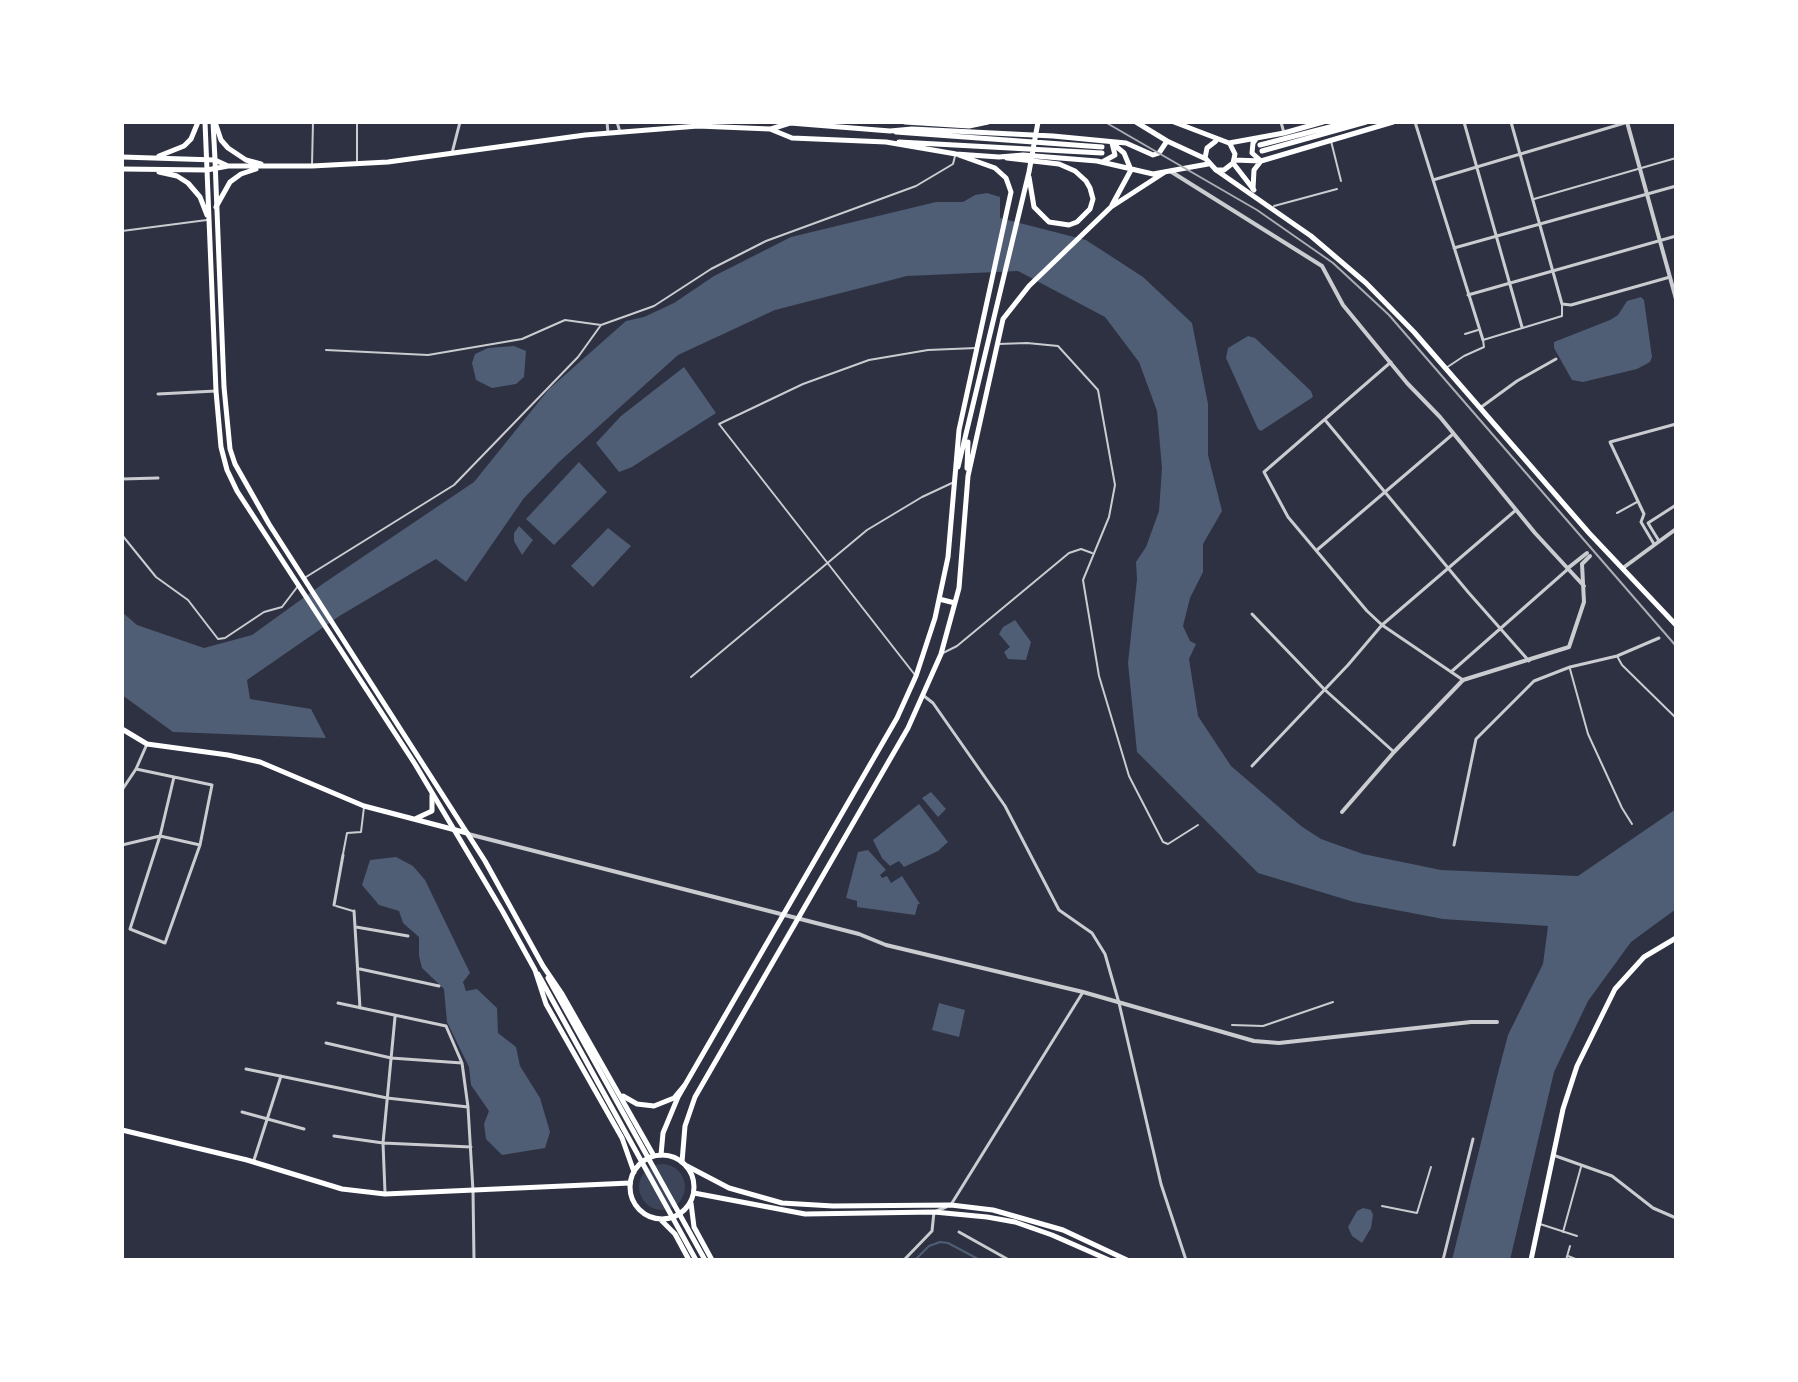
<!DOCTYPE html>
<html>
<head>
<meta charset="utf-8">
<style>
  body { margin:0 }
  #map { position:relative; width:1798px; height:1382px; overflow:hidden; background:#2d3142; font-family:Literata,serif }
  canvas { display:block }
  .frame { position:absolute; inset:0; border:124px solid #fff; pointer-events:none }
</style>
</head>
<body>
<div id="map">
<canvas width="1798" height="1382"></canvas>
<div class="frame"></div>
</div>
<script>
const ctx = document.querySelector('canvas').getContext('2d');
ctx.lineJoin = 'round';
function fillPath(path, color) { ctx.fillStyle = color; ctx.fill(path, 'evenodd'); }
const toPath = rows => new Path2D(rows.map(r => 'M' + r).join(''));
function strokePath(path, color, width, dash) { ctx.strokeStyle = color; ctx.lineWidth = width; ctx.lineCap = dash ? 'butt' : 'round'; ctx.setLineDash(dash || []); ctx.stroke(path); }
const green = toPath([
  '639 1187a23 23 0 1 1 46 0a23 23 0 1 1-46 0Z'
]);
const water = toPath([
  [987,193,1000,197,1000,218,1086,240,1143,277,1192,323,1208,404,1208,455,1222,511,1203,544,1203,572,1190,598,1183,626,1190,641,1196,644,1189,659,1198,716,1231,766,1301,826,1321,839,1363,854,1441,870,1578,876,1676,809,1676,909,1631,942,1588,1001,1554,1072,1510,1260,1452,1260,1499,1069,1508,1035,1543,964,1548,926,1443,919,1354,902,1258,873,1137,752,1128,663,1137,579,1136,562,1146,547,1159,511,1162,468,1157,411,1139,362,1105,317,1018,271,907,276,775,310,678,355,559,462,524,498,466,582,436,559,341,615,247,680,250,699,311,709,326,738,173,732,122,695,122,612,137,625,204,648,252,635,324,583,474,482,549,389,626,321,644,317,674,303,714,276,791,237,936,202,963,202,975,195],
  [1641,297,1644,300,1652,357,1650,362,1637,369,1583,382,1572,380,1554,348,1554,342,1610,320,1618,315,1627,301],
  [1248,336,1255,338,1311,391,1313,397,1261,431,1258,429,1226,358,1228,348],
  [514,346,526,351,524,377,516,384,492,388,476,380,472,363,475,354,488,348],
  [684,367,716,413,632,467,619,472,596,443,621,416],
  [579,462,607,492,554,545,526,519],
  [519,526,533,540,522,555,514,541,514,533],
  [608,528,631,546,593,587,571,566],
  [1015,620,1031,642,1026,660,1008,659,1004,652,1010,647,999,634,1003,627],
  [931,792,946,809,938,817,922,798],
  [919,804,948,842,938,851,904,867,899,861,890,866,882,858,873,840],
  [868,850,886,870,880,875,882,878,887,876,891,883,902,876,920,904,918,904,915,915,857,907,857,901,846,898,858,852],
  [396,857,413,866,425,880,470,973,463,982,466,991,477,989,497,1008,498,1033,516,1047,520,1066,540,1098,550,1132,545,1148,502,1155,486,1139,484,1124,489,1111,471,1085,469,1067,447,1022,444,989,422,968,419,956,419,937,403,923,399,911,379,905,362,885,370,860],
  [939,1003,965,1010,959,1037,932,1030],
  [1363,1208,1371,1210,1373,1215,1371,1228,1362,1243,1352,1236,1348,1227,1357,1211]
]);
const stream = toPath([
  [915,1260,929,1246,940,1242,948,1243,980,1260]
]);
const service = toPath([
  [357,122,357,161],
  [1331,141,1341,181],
  [312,165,313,122],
  [1534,199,1676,158],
  [1274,206,1337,189],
  [122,231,207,220],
  [1465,334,1478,330],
  [998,344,1027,343,1058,346,1098,390,1115,485,1109,517,1083,580,1099,676,1129,776,1163,842,1168,844,1198,825],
  [326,350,428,355,522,339,565,320,601,325],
  [1446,368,1464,356,1484,347,1483,340,1562,316,1562,305],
  [1617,513,1637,502],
  [122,535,156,577,188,600,218,639,225,638,264,612,282,607,298,586],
  [306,577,454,485,578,357,601,325,654,306,711,269,766,241,916,186,953,164,955,156],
  [943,653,957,646,1069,553,1081,549,1092,553],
  [1617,656,1622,665,1676,718],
  [1570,669,1588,734,1622,808,1632,824],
  [915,675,719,424,803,384,869,360,928,350,976,348],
  [691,677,867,530,922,497,952,483],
  [343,854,347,833,361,832,364,807],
  [336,906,353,911],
  [1232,1025,1263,1026,1333,1002],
  [1382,1206,1417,1213,1431,1167],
  [1540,1224,1577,1236],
  [1563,1232,1581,1167],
  [1568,1256,1578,1260],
  [1566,1260,1570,1246]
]);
const minor = toPath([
  [607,122,608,133],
  [617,122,620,132],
  [1281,122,1284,133],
  [1415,122,1483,340],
  [1464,122,1522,327],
  [1511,122,1562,304,1571,305,1670,277],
  [452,153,460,122],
  [1433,180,1628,122],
  [1454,248,1676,186],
  [1468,295,1676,236],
  [1391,362,1264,472,1288,517,1367,611,1382,625,1463,680],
  [158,394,216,391],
  [1480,408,1517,381,1556,359],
  [1325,420,1468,592,1529,661],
  [122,479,158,478],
  [1659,541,1648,523,1676,505],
  [1654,544,1641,522,1644,514,1610,442,1676,424],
  [1317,550,1453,434],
  [1252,614,1324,689,1394,752],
  [1451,672,1568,569],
  [924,696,933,703,1005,806,1059,910,1092,933,1105,954,1119,1003,1161,1184,1186,1260],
  [1252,766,1348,665,1382,625,1516,510],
  [136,769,147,744],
  [122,790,136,769,212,785,200,845,165,943,130,929,160,836,200,845],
  [122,845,160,836,174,777],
  [1454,845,1476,739,1534,681,1570,667,1617,656,1659,638],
  [334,905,343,855],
  [354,911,360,1008],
  [356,927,408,936],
  [360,969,439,986],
  [338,1003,446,1026,462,1063,468,1107,473,1191,474,1260],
  [326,1043,391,1058,462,1063],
  [246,1069,387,1098,468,1107],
  [242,1112,304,1129],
  [334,1136,383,1143,471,1147],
  [1553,1155,1612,1176,1653,1208,1676,1218],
  [254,1160,281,1076],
  [385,1192,383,1143,395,1017],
  [952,1203,1083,992],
  [959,1232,1009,1260],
  [904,1260,932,1231,934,1212,946,1207],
  [1443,1260,1473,1139]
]);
const tertiary = toPath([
  [1627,122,1676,299],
  [1170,171,1322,266,1343,305,1407,383,1440,417,1535,533,1584,586],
  [1568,568,1587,553],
  [1623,568,1676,529],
  [1342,812,1394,752,1463,680,1569,647,1584,602,1582,564,1590,556],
  [468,834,859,934,886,945,1083,992,1254,1041,1279,1043,1471,1022,1497,1022]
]);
const secondary = toPath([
  [205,122,207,170],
  [213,122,215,160],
  [1233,163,1254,190],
  [1216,170,1311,236,1366,283,1414,332,1589,533,1676,625],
  [122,1130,247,1160,342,1189,385,1194,630,1183],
  [687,1166,729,1188,782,1203,833,1206,951,1205,993,1210,1063,1230,1127,1260],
  [694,1193,805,1214,934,1212,987,1217,1015,1222,1052,1235,1109,1260],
  [1531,1260,1563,1109,1577,1066,1615,989,1644,957,1676,938]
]);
const primary = toPath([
  [215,122,221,140,228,148,246,160,261,164],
  [905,122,969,126,988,122],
  [1136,122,1167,141,1206,159,1216,170,1224,170,1233,163,1235,154,1230,144],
  [1174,122,1229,143,1284,133,1323,122],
  [771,129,790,123,890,131,912,129,1053,136,1126,143,1153,155,1159,153,1167,141],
  [896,132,1102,147],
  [899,142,1102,153],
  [1260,145,1349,122],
  [1262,151,1366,122],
  [1007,158,1059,164,1075,171,1086,181,1090,188,1093,199,1090,209,1077,222,1069,225,1049,222,1034,207,1029,177],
  [1205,158,1207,148,1216,141],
  [1234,160,1261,161,1393,122],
  [1104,161,1115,155,1112,143],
  [228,166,312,166,388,162,585,135,698,126,770,129,792,138,886,142,956,154,999,157,1023,155,1097,161,1153,174,1208,164],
  [207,170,228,166,215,160],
  [1253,189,1254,170,1261,161,1252,153,1253,143,1256,139],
  [1112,205,1131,170,1124,153,1112,143],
  [216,207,230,182,241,174,256,169],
  [958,467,1029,172,1038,122],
  [967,468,968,442],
  [939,599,955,603],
  [122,729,147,744,228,755,260,762,364,806,467,833],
  [417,818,432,811,432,795],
  [661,1155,663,1133,678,1097,897,718,916,676,935,618,948,557,959,430,1011,192,1006,178,995,168,956,154],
  [682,1162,685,1126,695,1097,908,728,941,654,959,588,968,476,1003,319,1029,286,1111,207,1165,172]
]);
const trunk = toPath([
  [159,156,184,146,191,139,198,122],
  [122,157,215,160,224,387,230,449,235,464,269,524,485,861,543,966,562,994,654,1156],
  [122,169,207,170,216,391,221,447,227,470,237,491,415,764,503,912,535,970,546,1004,622,1138,634,1172],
  [159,172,177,176,188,183,200,197,207,215],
  [538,974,696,1260],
  [548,978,705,1260],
  [623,1096,637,1104,654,1106,674,1098,684,1086],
  '630 1187a32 32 0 1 1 64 0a32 32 0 1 1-64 0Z',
  [691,1203,694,1227,712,1260],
  [661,1220,675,1234,689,1260]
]);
const rail = toPath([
  [1105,122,1257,210,1333,263,1389,315,1676,646]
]);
fillPath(green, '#3c4559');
fillPath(water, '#4f5d75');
strokePath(stream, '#4f5d75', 2);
strokePath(service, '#caccd0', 2);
strokePath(minor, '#caccd0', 3);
strokePath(tertiary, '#caccd0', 4);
strokePath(secondary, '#fff', 5);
strokePath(primary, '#fff', 5);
strokePath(trunk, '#fff', 5);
strokePath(rail, '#abadb3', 2);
</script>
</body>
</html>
